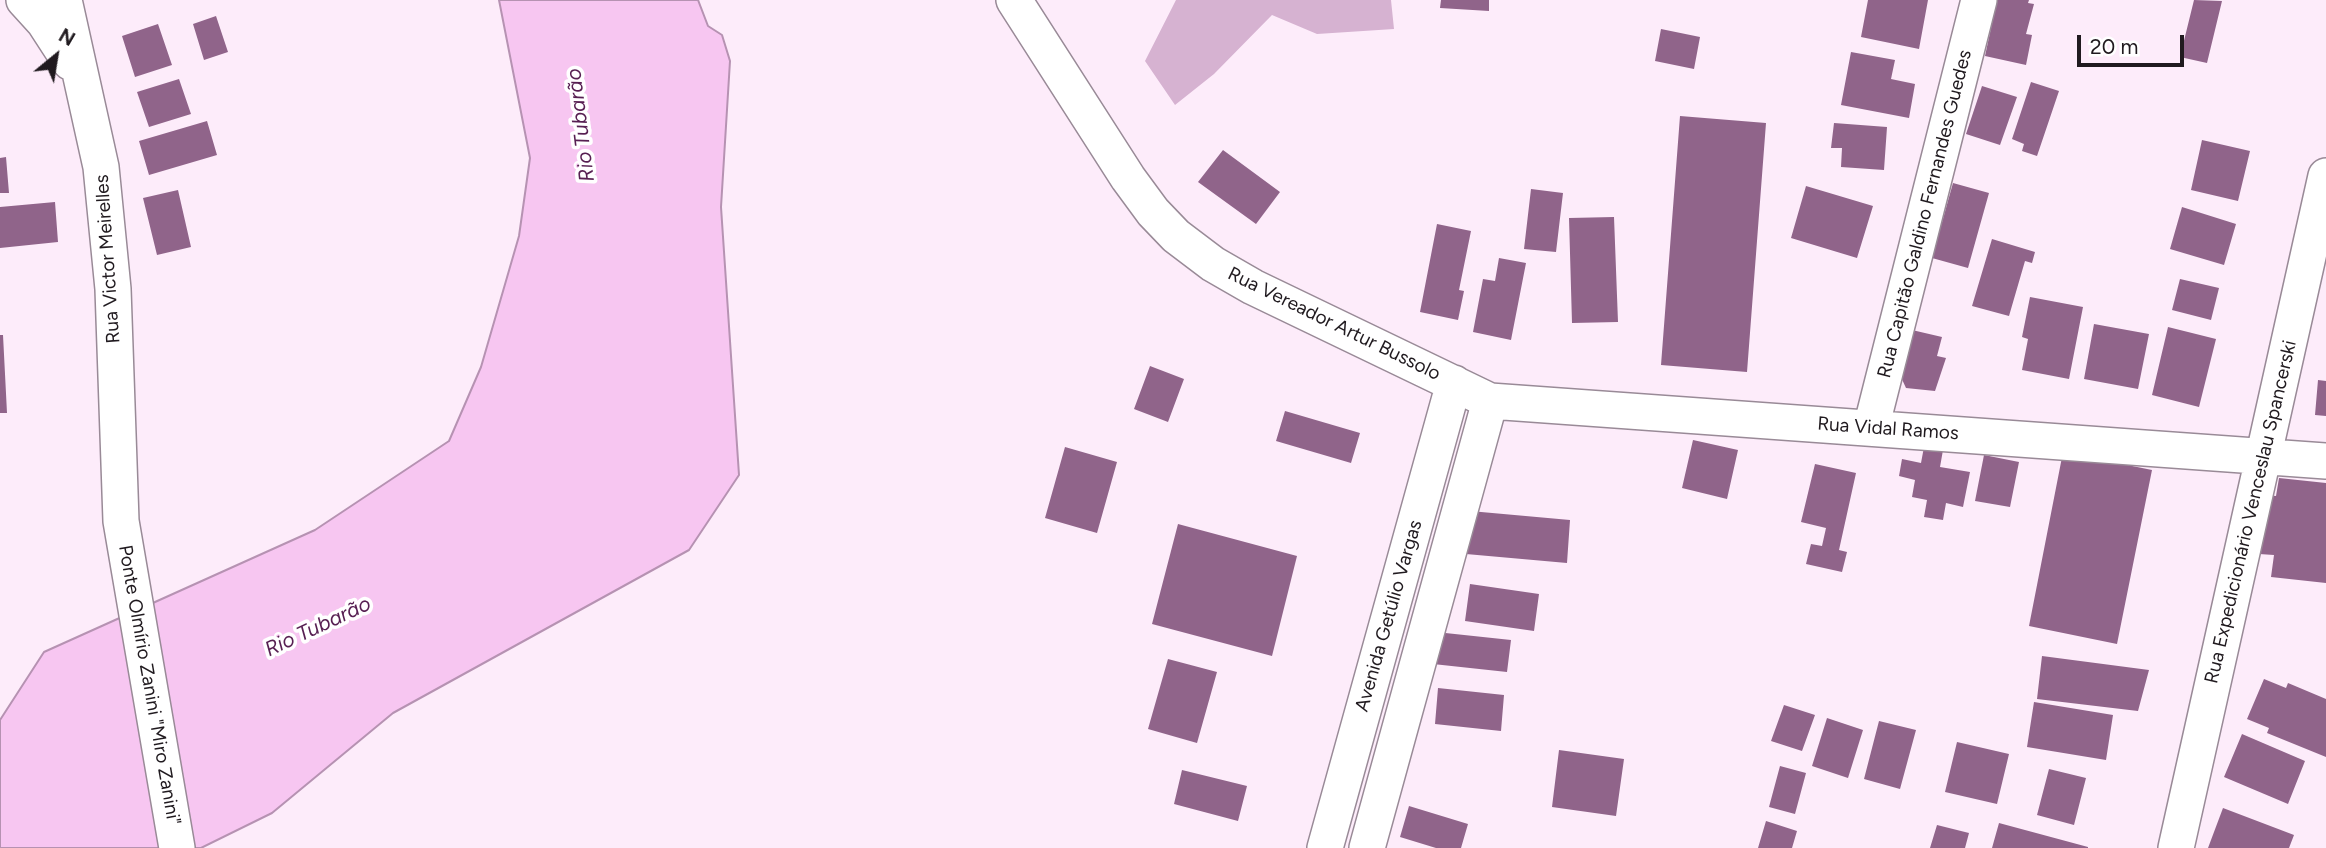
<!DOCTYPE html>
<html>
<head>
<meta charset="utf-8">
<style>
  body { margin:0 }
  #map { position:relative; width:2326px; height:848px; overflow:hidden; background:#fdecfa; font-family:Figtree,sans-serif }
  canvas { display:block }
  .north { position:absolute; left:21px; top:21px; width:70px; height:70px; -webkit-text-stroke:5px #fff; paint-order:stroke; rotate:30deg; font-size:19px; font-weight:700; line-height:28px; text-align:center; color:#201a1f }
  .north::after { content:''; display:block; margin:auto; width:24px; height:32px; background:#201a1f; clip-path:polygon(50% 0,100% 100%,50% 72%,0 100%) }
  .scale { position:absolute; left:2077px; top:35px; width:107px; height:32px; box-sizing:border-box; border:4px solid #201a1f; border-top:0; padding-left:9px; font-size:21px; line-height:24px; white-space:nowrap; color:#201a1f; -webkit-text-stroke:5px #fff; paint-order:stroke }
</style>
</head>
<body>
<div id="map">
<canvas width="2326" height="848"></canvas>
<div class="north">N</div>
<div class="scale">20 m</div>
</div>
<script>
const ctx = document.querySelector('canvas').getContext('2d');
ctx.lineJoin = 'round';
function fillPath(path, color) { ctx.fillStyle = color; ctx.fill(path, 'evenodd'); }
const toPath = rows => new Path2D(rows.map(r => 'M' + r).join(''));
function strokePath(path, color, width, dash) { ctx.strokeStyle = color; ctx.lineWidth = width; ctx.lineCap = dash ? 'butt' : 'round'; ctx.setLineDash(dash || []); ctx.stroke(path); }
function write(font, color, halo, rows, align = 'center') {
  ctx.font = font + ' Figtree,sans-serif'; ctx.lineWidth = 7; ctx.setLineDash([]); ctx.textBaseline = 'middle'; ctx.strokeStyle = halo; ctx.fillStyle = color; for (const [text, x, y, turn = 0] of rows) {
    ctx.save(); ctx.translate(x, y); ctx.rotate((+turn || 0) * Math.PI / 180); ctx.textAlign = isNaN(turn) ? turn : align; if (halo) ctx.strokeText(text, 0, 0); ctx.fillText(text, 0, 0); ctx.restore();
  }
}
const green = toPath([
  [1176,0,1391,0,1394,29,1317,34,1272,15,1214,74,1175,105,1145,61]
]);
const water = toPath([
  [499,0,698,0,708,26,722,35,730,61,721,207,739,475,689,550,393,713,272,813,201,848,0,848,0,720,44,652,315,530,449,441,481,367,519,236,530,158,499,0]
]);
const building = toPath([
  [1441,0,1489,0,1489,11,1440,8],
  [1868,0,1928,0,1919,49,1861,37],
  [1997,0,2029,0,2028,3,2034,4,2026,34,2032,35,2026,65,1985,56],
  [2194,0,2222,1,2207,63,2180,57],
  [216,16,228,52,204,60,193,24],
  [158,24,172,65,135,77,122,36],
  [1661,29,1700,37,1694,69,1655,61],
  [1851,52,1895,60,1891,79,1915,84,1909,118,1841,105],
  [179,79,191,114,149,127,137,92],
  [2031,82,2059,91,2037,156,2022,151,2024,144,2012,139],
  [1982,86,2017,97,2000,145,1966,134],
  [1680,116,1766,123,1747,372,1661,365],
  [207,121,217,155,149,175,139,141],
  [1834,123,1887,127,1884,170,1841,167,1842,148,1831,148],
  [2202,140,2250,151,2238,201,2191,190],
  [1223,150,1280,192,1256,224,1198,182],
  [6,157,9,193,0,193,0,158],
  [1953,183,1989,193,1968,268,1932,258],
  [1806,186,1873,206,1857,258,1791,238],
  [1531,189,1563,193,1556,252,1524,249],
  [178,190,191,247,157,255,143,198],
  [55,202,58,242,0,248,0,207],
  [2182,207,2236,224,2224,265,2170,249],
  [1614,217,1618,322,1572,323,1569,218],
  [1437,224,1471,231,1459,290,1464,291,1458,320,1420,312],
  [1992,239,2035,252,2032,263,2025,261,2009,316,1972,306],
  [1499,258,1526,263,1511,340,1473,332,1483,279,1495,281],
  [2180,279,2219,288,2211,320,2172,310],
  [2030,297,2083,307,2069,379,2022,370,2028,339,2022,337],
  [2094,324,2149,334,2138,389,2084,379],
  [2168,327,2216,339,2199,407,2152,395],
  [1912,330,1942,337,1937,356,1946,358,1935,391,1906,388,1900,375],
  [0,335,3,335,7,413,0,413],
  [1150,366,1184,379,1168,422,1134,409],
  [2318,380,2326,381,2326,416,2315,415],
  [1285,411,1360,433,1351,463,1276,441],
  [1693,440,1738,450,1727,499,1682,488],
  [1065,447,1117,462,1097,533,1045,518],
  [1924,447,1943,450,1940,467,1970,472,1963,507,1946,503,1943,520,1924,517,1927,500,1912,497,1915,480,1899,476,1902,459,1921,463],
  [2063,452,2152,470,2117,644,2029,626],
  [1984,455,2019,462,2010,507,1975,501],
  [1815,464,1856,473,1839,550,1847,552,1842,572,1806,564,1811,544,1822,546,1826,528,1801,522],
  [2279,478,2326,483,2326,583,2271,577,2274,555,2259,554,2266,495,2276,496],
  [1470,511,1570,520,1567,563,1466,554],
  [1178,524,1297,556,1272,656,1152,624],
  [1470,584,1539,594,1534,631,1465,621],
  [1436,632,1511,640,1507,672,1433,664],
  [2042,656,2149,670,2138,711,2037,699],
  [1168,659,1217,672,1197,743,1148,729],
  [2264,679,2286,688,2288,683,2326,699,2326,757,2267,733,2269,728,2247,719],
  [1438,688,1504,695,1501,731,1435,724],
  [2034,702,2113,715,2106,760,2027,747],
  [1784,705,1815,715,1802,751,1771,741],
  [1827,718,1863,730,1848,778,1812,766],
  [1879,721,1916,730,1900,789,1864,779],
  [2242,734,2305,761,2288,804,2224,777],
  [1957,742,2009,754,1997,804,1945,792],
  [1559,750,1624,759,1616,816,1552,807],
  [1780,766,1806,773,1795,814,1769,807],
  [2049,769,2086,778,2074,825,2037,815],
  [1182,770,1247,786,1238,821,1174,804],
  [1409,806,1468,824,1461,848,1436,848,1400,837],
  [2223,808,2294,835,2289,848,2208,848],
  [1766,821,1797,831,1792,848,1758,848],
  [1999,823,2088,847,2088,848,1992,848],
  [1937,825,1969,833,1965,848,1930,848]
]);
const minor = toPath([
  [24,0,44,22,70,62],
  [64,0,101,167,113,289,121,521,177,848],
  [1014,0,1128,178,1153,212,1176,236,1213,264,1253,287,1490,401,2326,461],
  [1871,428,1979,0],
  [1325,848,1454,383],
  [1367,848,1490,401],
  [2176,848,2326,176]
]);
const streetNames = [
  ["Rua Capitão Galdino Fernandes Guedes",1925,214,-76],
  ["Rua Victor Meirelles",108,259,-94],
  ["Rua Vereador Artur Bussolo",1334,324,26],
  ["Rua Vidal Ramos",1888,429,4],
  ["Rua Expedicionário Venceslau Spancerski",2251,512,-77],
  ["Avenida Getúlio Vargas",1389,616,-74],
  ["Ponte Olmírio Zanini \"Miro Zanini\"",149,685,80]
];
const waterNames = [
  ["Rio Tubarão",581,125,-97],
  ["Rio Tubarão",318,627,-25]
];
fillPath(green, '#d6b2d1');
fillPath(water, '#f7c6f1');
strokePath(water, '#b692b2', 2);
fillPath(building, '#90648a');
strokePath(minor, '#998a97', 38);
strokePath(minor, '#fff', 35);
write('19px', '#201a1f', '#fff', streetNames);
write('italic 21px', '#571f52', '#fff', waterNames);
</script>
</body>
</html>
